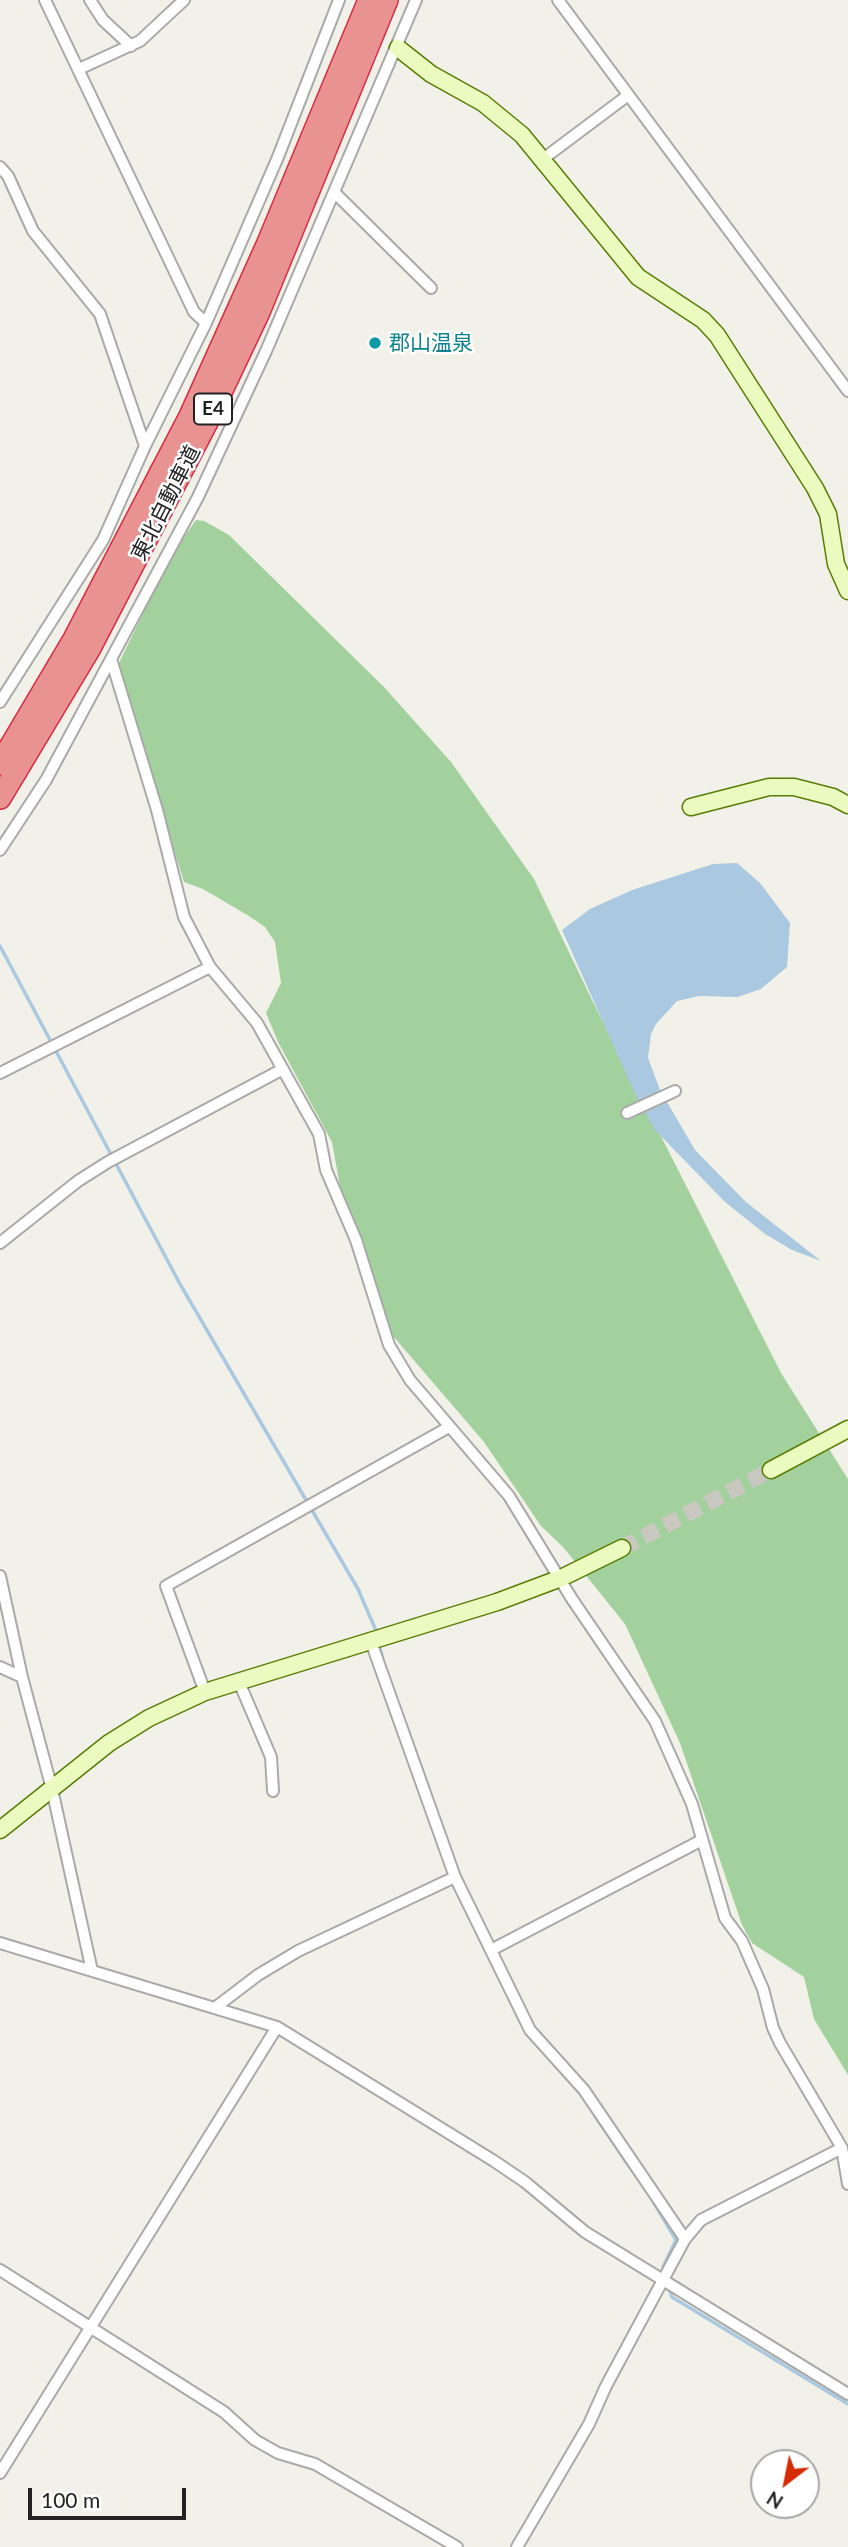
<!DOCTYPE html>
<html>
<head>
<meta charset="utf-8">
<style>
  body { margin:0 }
  #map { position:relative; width:848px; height:2547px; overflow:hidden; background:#f2f1e9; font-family:Lato,sans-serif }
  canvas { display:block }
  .north { position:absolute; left:750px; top:2449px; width:70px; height:70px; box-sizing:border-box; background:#fff; border:2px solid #a7a7a7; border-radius:50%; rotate:212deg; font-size:19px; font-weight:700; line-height:28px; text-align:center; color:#222 }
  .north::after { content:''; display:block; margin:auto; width:24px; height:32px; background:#d42b00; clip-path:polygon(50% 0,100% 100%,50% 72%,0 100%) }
  .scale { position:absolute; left:28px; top:2488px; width:158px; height:32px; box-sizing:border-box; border:4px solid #222; border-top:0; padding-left:9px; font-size:21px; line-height:24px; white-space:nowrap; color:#222; -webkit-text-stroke:5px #fff; paint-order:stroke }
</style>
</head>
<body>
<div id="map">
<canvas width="848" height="2547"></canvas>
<div class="north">N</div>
<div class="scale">100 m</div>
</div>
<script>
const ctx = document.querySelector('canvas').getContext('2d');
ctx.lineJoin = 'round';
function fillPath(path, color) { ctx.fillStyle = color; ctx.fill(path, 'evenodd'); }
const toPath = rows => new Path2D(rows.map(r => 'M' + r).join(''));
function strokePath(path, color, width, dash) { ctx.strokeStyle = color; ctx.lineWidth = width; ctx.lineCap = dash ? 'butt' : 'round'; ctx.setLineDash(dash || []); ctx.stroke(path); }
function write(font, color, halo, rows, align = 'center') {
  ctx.font = font + ' Lato,"Noto Sans JP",sans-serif'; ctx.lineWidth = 5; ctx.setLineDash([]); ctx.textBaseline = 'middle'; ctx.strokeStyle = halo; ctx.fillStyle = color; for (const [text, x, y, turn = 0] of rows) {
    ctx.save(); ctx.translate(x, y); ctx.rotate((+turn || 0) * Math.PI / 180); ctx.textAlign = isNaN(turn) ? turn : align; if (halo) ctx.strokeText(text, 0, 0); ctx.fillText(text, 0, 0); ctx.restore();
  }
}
const forest = toPath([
  [196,520,204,521,229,535,384,687,451,762,534,879,591,998,781,1373,848,1479,848,2075,814,2019,804,1977,752,1943,742,1925,680,1743,625,1624,563,1547,541,1526,484,1442,393,1336,341,1192,332,1142,278,1042,266,1013,281,983,275,942,265,927,249,916,203,889,184,882,117,667,172,554]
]);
const water = toPath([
  [737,863,760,883,790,923,787,967,761,989,738,997,699,996,677,1001,656,1024,651,1034,648,1058,660,1090,695,1150,746,1202,821,1261,792,1250,765,1234,725,1202,654,1129,635,1094,562,930,590,909,632,890,713,864]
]);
const stream = toPath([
  [0,946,180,1284,358,1589,377,1633],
  [379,1644,383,1660],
  [397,1700,429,1789],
  [596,2117,629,2166],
  [653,2201,676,2240,663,2267,664,2271],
  [669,2289,672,2297,848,2404]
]);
const streetTunnel = toPath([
  [151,464,186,490]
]);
const secondaryTunnel = toPath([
  [622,1548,771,1470]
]);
const street = toPath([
  [45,0,194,312,206,323],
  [90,0,103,20,131,46],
  [558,0,848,391],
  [79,69,140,41,184,0],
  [543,159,627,96],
  [0,167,8,176,33,231,100,314,145,446],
  [335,193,431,288],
  [111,659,157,810,184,917,210,967,257,1023,319,1134,326,1170,356,1240,389,1345,410,1380,509,1496,572,1599,655,1721,692,1804,725,1918,742,1941,763,1989,773,2028,780,2043,842,2148,848,2184],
  [0,702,103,540,145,446,206,323,278,157,339,0],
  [0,850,46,780,198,497,266,351,416,0],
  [0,1073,210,967],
  [627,1113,675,1091],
  [0,1243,78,1181,108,1162,283,1069],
  [0,1576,22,1677,52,1789,92,1971],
  [370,1639,455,1877,530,2030,584,2090,685,2239],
  [0,1667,22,1677],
  [239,1682,271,1757,273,1791],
  [205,1692,166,1586,449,1427],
  [0,1943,277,2027,494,2161,525,2182,585,2232,848,2394],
  [491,1950,702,1840],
  [216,2007,258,1975,298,1951,455,1877],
  [0,2270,224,2412,255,2440,278,2453,315,2464,457,2547],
  [0,2473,277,2027],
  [517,2547,589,2424,606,2386,685,2239,701,2220,842,2148]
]);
const secondary = toPath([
  [398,48,431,74,483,103,522,135,638,277,703,320,717,335,815,488,828,514,836,564,848,591],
  [691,807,769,787,794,787,833,797,848,805],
  [771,1470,848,1429],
  [0,1830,109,1743,149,1718,205,1692,497,1602,561,1578,622,1548]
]);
const highway = toPath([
  [0,764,74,639,190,416,267,245,369,0],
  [0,798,90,648,206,424,259,312,387,0]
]);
const markers = [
  [375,343,7,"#0f9aa8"]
];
const shields = [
  [213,409,38]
];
const shieldNames = [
  ["E4",213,409]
];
const cultureNames = [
  ["郡山温泉",389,343]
];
const streetNames = [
  ["東北自動車道",166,503,-63]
];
fillPath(forest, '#a2d19e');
fillPath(water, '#aac8df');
strokePath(stream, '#aac8df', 3.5);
strokePath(streetTunnel, '#c8c8c1', 10, [10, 5]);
strokePath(secondaryTunnel, '#c8c8c1', 16, [16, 8]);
strokePath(street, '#a9a9a9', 14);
strokePath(secondary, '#587d05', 19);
strokePath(highway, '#dc2a43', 24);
strokePath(street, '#fff', 10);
strokePath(secondary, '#ebfabf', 16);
strokePath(highway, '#e89392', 21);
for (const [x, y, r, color] of markers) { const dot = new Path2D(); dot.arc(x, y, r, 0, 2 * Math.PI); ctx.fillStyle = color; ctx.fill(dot); strokePath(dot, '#fff', 2.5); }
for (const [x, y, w] of shields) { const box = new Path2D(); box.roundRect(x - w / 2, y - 15.5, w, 31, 5); ctx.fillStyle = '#fff'; ctx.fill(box); strokePath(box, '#222', 2); }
write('bold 19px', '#222', null, shieldNames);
write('21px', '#0d838f', '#fff', cultureNames, 'left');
write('21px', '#222', '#fff', streetNames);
</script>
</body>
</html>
